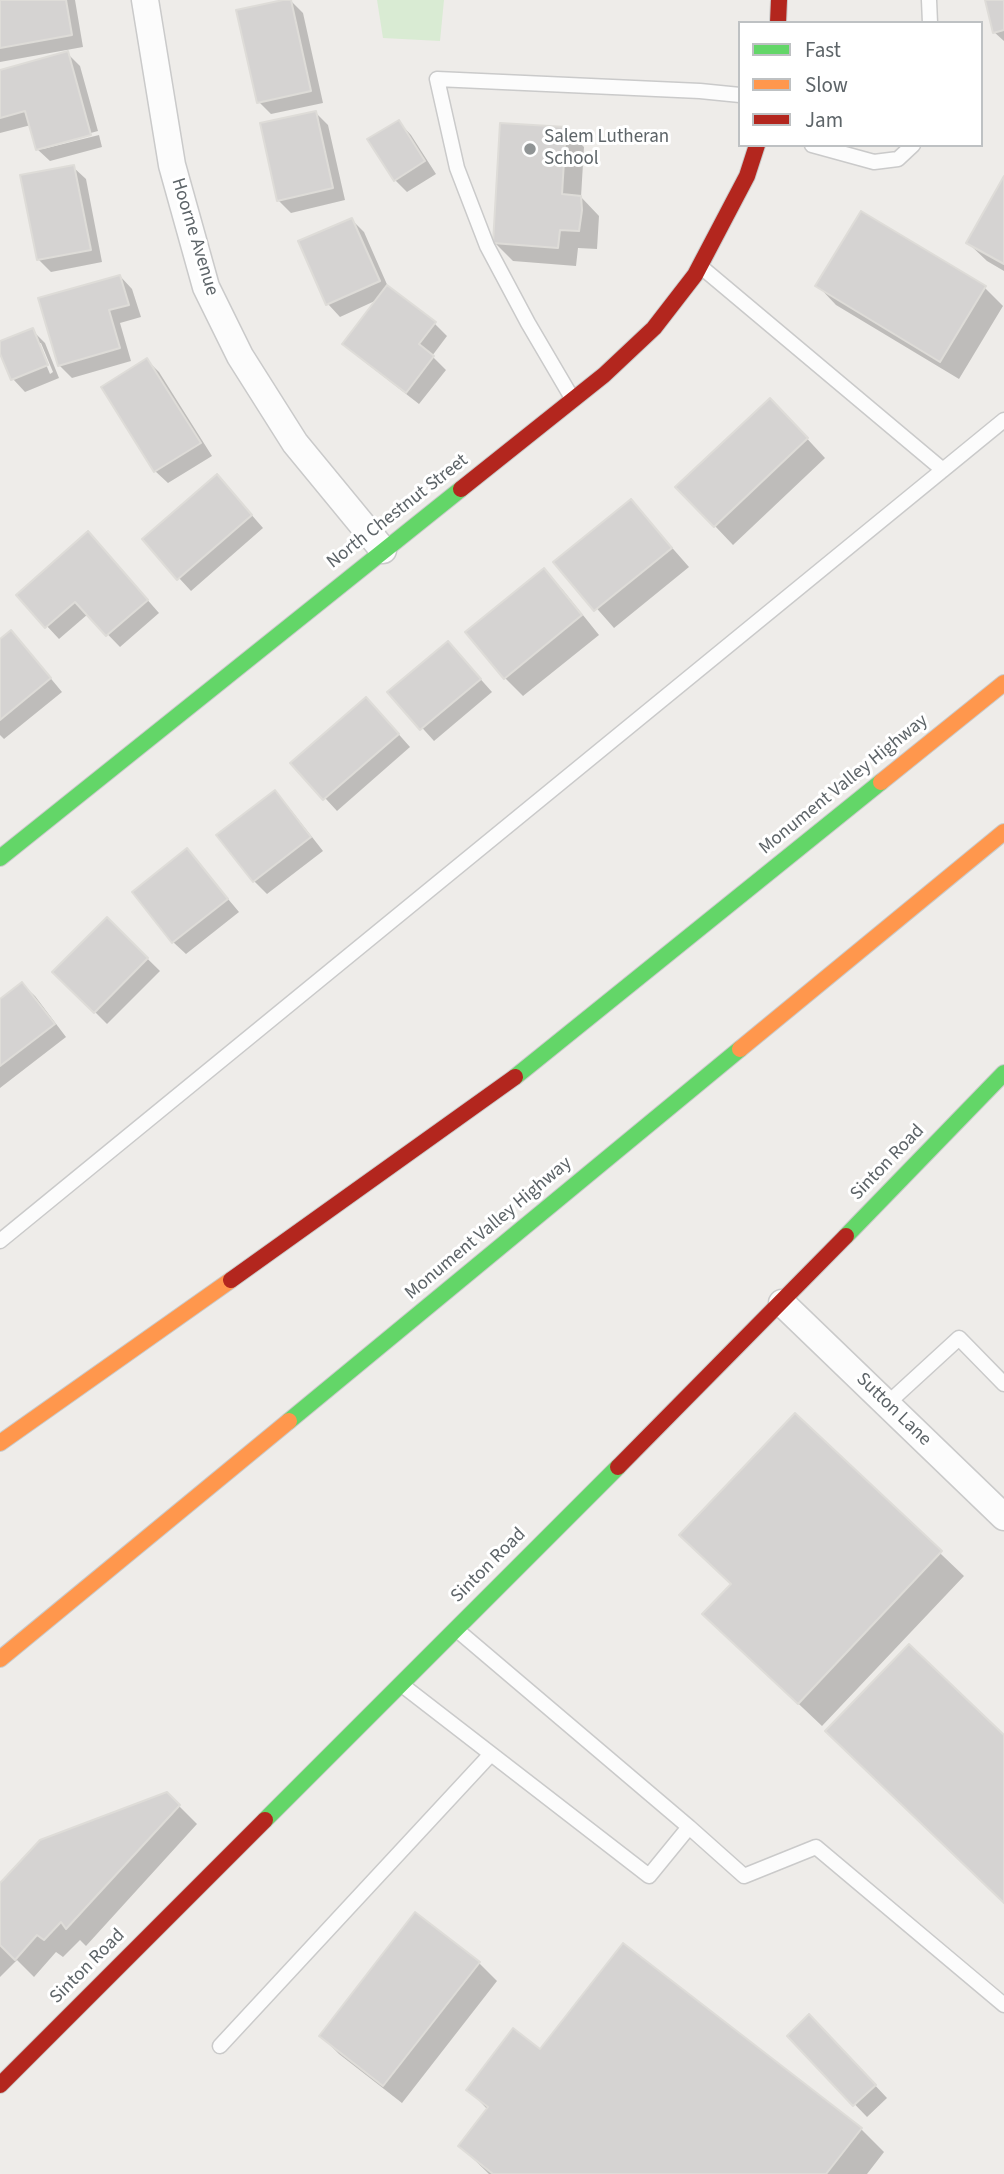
<!DOCTYPE html>
<html>
<head>
<meta charset="utf-8">
<style>
  body { margin:0 }
  #map { position:relative; width:1004px; height:2174px; overflow:hidden; background:#eeece9; font-family:"Source Sans 3",sans-serif }
  canvas { display:block }
  .legend { position:absolute; left:738px; top:21px; width:245px; height:126px; box-sizing:border-box; background:#fff; border:2px solid #bec1c3; margin:0; padding:9px 12px; list-style:none; font-size:21px; color:#5d6468 }
  .legend li { display:flex; align-items:center; gap:14px; height:35px }
  .legend b { width:35px; border:2px solid #bec1c3 }
</style>
</head>
<body>
<div id="map">
<canvas width="1004" height="2174"></canvas>
<ul class="legend">
<li><b style="height:9px;background:#63d668"></b>Fast</li>
<li><b style="height:9px;background:#ff974d"></b>Slow</li>
<li><b style="height:9px;background:#b3261e"></b>Jam</li>
</ul>
</div>
<script>
const ctx = document.querySelector('canvas').getContext('2d');
ctx.lineJoin = 'round';
function fillPath(path, color) { ctx.fillStyle = color; ctx.fill(path, 'evenodd'); }
const toPath = rows => new Path2D(rows.map(r => 'M' + r).join(''));
function strokePath(path, color, width, dash) { ctx.strokeStyle = color; ctx.lineWidth = width; ctx.lineCap = dash ? 'butt' : 'round'; ctx.setLineDash(dash || []); ctx.stroke(path); }
function write(font, color, halo, rows, align = 'center') {
  ctx.font = font + ' "Source Sans 3",sans-serif'; ctx.lineWidth = 6; ctx.setLineDash([]); ctx.textBaseline = 'middle'; ctx.strokeStyle = halo; ctx.fillStyle = color; for (const [text, x, y, turn = 0] of rows) {
    ctx.save(); ctx.translate(x, y); ctx.rotate((+turn || 0) * Math.PI / 180); ctx.textAlign = isNaN(turn) ? turn : align; if (halo) ctx.strokeText(text, 0, 0); ctx.fillText(text, 0, 0); ctx.restore();
  }
}
const green = toPath([
  [377,0,444,0,440,41,383,38]
]);
const shadow = toPath([
  [0,0,75,0,83,47,0,62],
  [290,0,303,13,323,103,271,114,259,102],
  [987,0,1004,0,1004,41,994,32],
  [67,53,80,66,98,131,43,146,43,149,99,135,102,147,50,161,37,149,31,125,0,133,0,71],
  [316,113,328,125,345,200,291,213,278,200],
  [399,122,411,135,436,174,407,192,395,180],
  [565,129,584,147,581,197,599,216,597,249,578,248,576,266,513,261,495,243],
  [73,167,86,179,102,262,51,272,38,259],
  [1004,180,1004,271,987,261,968,243],
  [352,220,364,232,389,289,435,324,447,336,432,356,446,370,419,404,357,356,344,344,377,300,340,317,328,304,300,242],
  [120,276,132,289,141,317,120,323,131,361,72,378,59,365],
  [818,286,985,288,1003,306,959,379,836,305],
  [32,330,45,343,59,378,25,392,13,379,0,349,0,343],
  [37,343,41,343,53,372,50,374],
  [147,360,159,372,212,456,168,483,155,471],
  [788,418,825,458,733,545,678,487],
  [229,489,263,528,191,591,179,578],
  [631,501,689,567,614,628,556,562],
  [100,546,159,613,120,647,88,614,59,639,18,595],
  [544,571,562,589,599,635,523,696,505,678],
  [0,642,23,645,62,692,4,739,0,735],
  [460,656,492,692,434,741,390,692],
  [378,711,410,747,337,811,293,763],
  [275,792,287,805,323,851,267,894,254,881],
  [187,850,239,912,186,954,173,942],
  [107,919,160,971,107,1024,55,972],
  [22,984,35,996,66,1037,0,1088,0,1001],
  [795,1415,964,1576,822,1726,728,1637,733,1584],
  [167,1794,197,1824,86,1946,80,1940,63,1957,56,1952,34,1977,17,1960,0,1977,0,1885],
  [479,1963,497,1981,402,2103,339,2054,321,2036],
  [822,2029,887,2098,867,2117,789,2036],
  [540,2052,861,2129,884,2152,867,2174,489,2174,460,2146,488,2110,468,2089]
]);
const building = toPath([
  [0,0,66,0,72,35,0,48,0,0],
  [283,0,291,0,311,91,257,103,236,10,283,0],
  [985,0,1004,0,1004,30,993,33,985,0],
  [68,51,91,135,36,150,25,111,0,118,0,70,68,51],
  [316,111,333,188,277,201,260,123,316,111],
  [399,120,425,161,394,181,367,139,399,120],
  [500,123,566,127,562,194,581,196,582,210,579,231,560,230,558,248,493,243,500,123],
  [74,165,91,250,37,260,20,175,74,165],
  [1004,176,1004,264,966,243,1004,176],
  [861,211,986,286,940,362,815,286,861,211],
  [352,218,380,281,326,305,298,241,352,218],
  [120,275,129,305,109,310,120,348,58,366,38,298,120,275],
  [387,285,436,322,419,344,434,356,406,393,342,344,387,285],
  [33,328,48,365,11,380,0,354,0,341,33,328],
  [147,358,201,443,154,472,101,387,147,358],
  [770,398,808,438,714,527,675,487,770,398],
  [217,474,252,515,177,580,142,539,217,474],
  [631,499,672,548,594,611,553,562,631,499],
  [88,531,148,600,106,636,75,602,45,628,16,595,88,531],
  [544,568,582,615,504,679,465,632,544,568],
  [11,630,51,678,0,720,0,639,11,630],
  [448,641,481,679,420,730,387,692,448,641],
  [366,697,399,734,323,800,290,763,366,697],
  [275,790,311,837,253,882,216,835,275,790],
  [187,848,228,899,172,943,132,892,187,848],
  [107,917,148,958,94,1013,52,972,107,917],
  [22,982,55,1024,0,1066,0,999,22,982],
  [795,1413,942,1551,798,1704,702,1614,731,1584,679,1535,795,1413],
  [909,1644,1004,1735,1004,1903,825,1731,909,1644],
  [167,1792,180,1805,66,1929,61,1922,44,1940,37,1935,15,1960,0,1945,0,1883,40,1840,167,1792],
  [415,1912,480,1962,383,2086,319,2036,415,1912],
  [623,1943,862,2128,826,2174,493,2174,458,2146,488,2107,466,2090,513,2028,540,2049,623,1943],
  [809,2014,876,2085,853,2106,787,2036,809,2014]
]);
const lane = toPath([
  [929,0,930,23],
  [812,145,874,162,898,159,913,145],
  [700,266,943,470],
  [572,398,528,323,487,246,457,168,437,79,700,91,740,95],
  [0,1241,1004,420],
  [887,1404,959,1338,1004,1384],
  [402,1685,649,1876,689,1827,457,1630],
  [689,1827,744,1876,816,1847,1004,2005],
  [220,2046,491,1754]
]);
const street = toPath([
  [145,0,172,165,206,287,240,356,295,443,383,550],
  [782,1303,1004,1517]
]);
const fast = toPath([
  [0,858,461,489],
  [515,1077,881,782],
  [846,1236,1004,1073],
  [289,1421,740,1049],
  [265,1820,618,1467]
]);
const slow = toPath([
  [881,782,1004,683],
  [740,1049,1004,832],
  [0,1443,231,1280],
  [0,1659,289,1421]
]);
const jam = toPath([
  [778,23,779,0],
  [461,489,604,375,654,328,695,275,747,176,757,145],
  [231,1280,515,1077],
  [618,1467,846,1236],
  [0,2085,265,1820]
]);
const markers = [
  [530,149,7,"#909495"]
];
const poiNames = [
  ["Salem Lutheran",544,138],
  ["School",544,160]
];
const streetNames = [
  ["Hoorne Avenue",194,237,73],
  ["North Chestnut Street",398,512,-38],
  ["Monument Valley Highway",844,785,-39],
  ["Sinton Road",888,1163,-46],
  ["Monument Valley Highway",489,1229,-40],
  ["Sutton Lane",893,1410,44],
  ["Sinton Road",489,1566,-45],
  ["Sinton Road",88,1967,-45]
];
fillPath(green, '#d9ebd3');
fillPath(shadow, '#0003');
fillPath(building, '#d5d3d2');
strokePath(building, '#dedcd8', 2);
strokePath(lane, '#cacaca', 17);
strokePath(street, '#cacaca', 29);
strokePath(fast, '#c9caca', 18);
strokePath(slow, '#c9caca', 18);
strokePath(jam, '#c9caca', 18);
strokePath(lane, '#fcfcfc', 14);
strokePath(street, '#fcfcfc', 26);
strokePath(fast, '#63d668', 16);
strokePath(slow, '#ff974d', 16);
strokePath(jam, '#b3261e', 16);
for (const [x, y, r, color] of markers) { const dot = new Path2D(); dot.arc(x, y, r, 0, 2 * Math.PI); ctx.fillStyle = color; ctx.fill(dot); strokePath(dot, '#fff', 2.5); }
write('19px', '#5d6468', '#fff', poiNames, 'left');
write('19px', '#5d6468', '#fff', streetNames);
</script>
</body>
</html>
